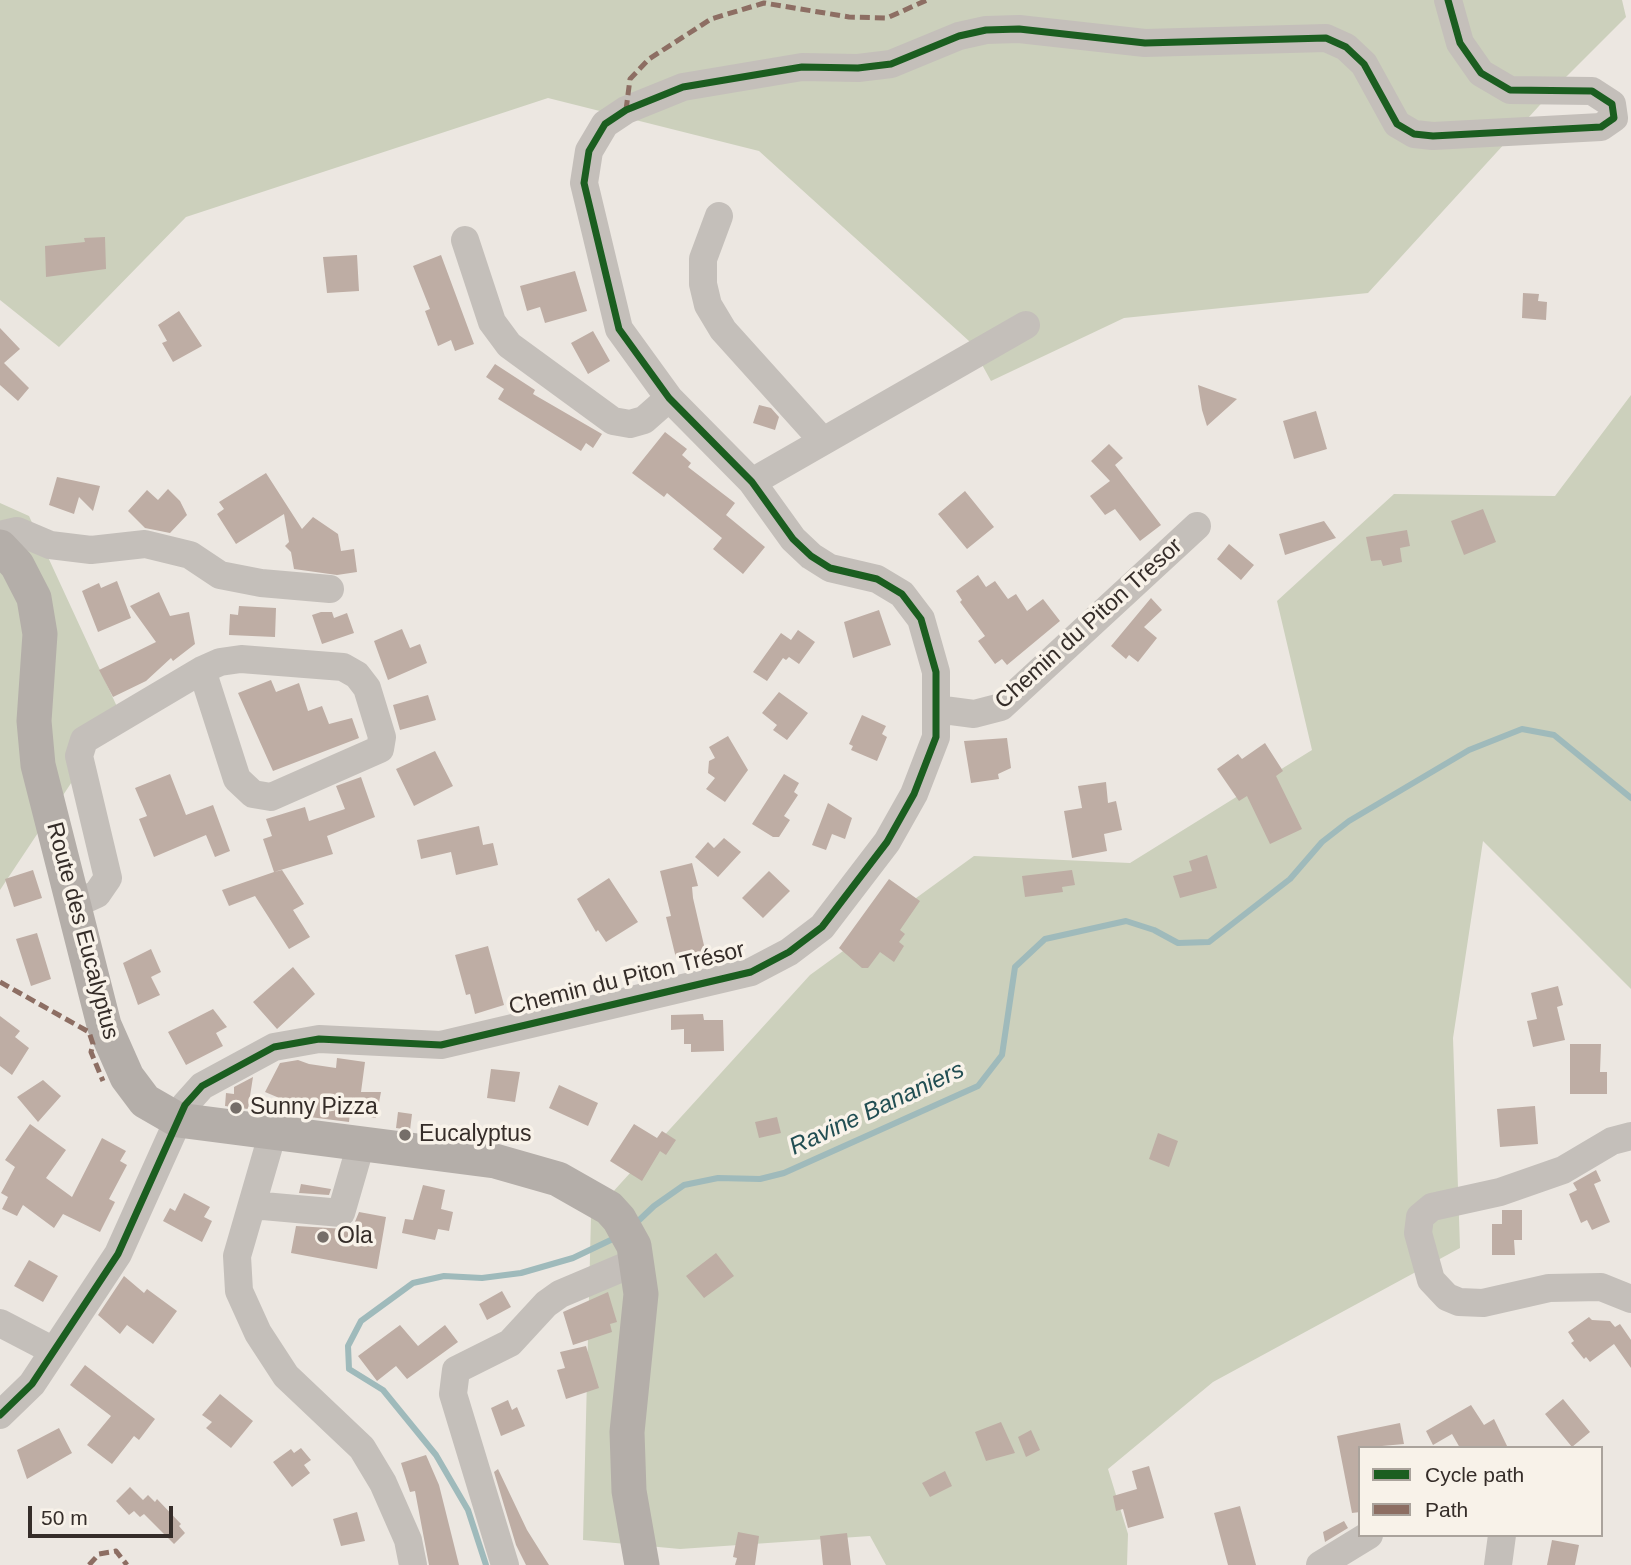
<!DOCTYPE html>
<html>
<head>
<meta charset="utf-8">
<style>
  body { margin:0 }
  #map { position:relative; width:1631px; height:1565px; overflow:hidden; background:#ece7e1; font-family:Helvetica,sans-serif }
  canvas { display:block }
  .legend { position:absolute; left:1358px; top:1446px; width:245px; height:91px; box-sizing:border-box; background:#f8f2e9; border:2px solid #aaa39c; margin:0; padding:9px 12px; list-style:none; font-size:21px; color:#352d29 }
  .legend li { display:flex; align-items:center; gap:14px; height:35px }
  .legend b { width:35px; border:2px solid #aaa39c }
  .scale { position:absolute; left:28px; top:1506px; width:145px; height:32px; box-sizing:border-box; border:4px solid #352d29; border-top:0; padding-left:9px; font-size:21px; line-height:24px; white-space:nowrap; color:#352d29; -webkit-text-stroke:5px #f8f2e9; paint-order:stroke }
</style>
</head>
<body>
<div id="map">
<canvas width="1631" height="1565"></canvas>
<ul class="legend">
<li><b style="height:9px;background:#1b5e20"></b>Cycle path</li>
<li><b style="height:9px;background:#8d6e63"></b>Path</li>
</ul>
<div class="scale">50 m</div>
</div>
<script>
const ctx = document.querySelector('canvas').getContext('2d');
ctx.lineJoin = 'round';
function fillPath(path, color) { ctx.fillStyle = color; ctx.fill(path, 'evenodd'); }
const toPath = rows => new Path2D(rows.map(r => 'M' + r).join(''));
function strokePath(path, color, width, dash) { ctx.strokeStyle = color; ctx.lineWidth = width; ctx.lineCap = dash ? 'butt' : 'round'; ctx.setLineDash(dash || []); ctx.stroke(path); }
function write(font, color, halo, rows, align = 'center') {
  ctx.font = font + ' Helvetica,sans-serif'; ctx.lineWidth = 7; ctx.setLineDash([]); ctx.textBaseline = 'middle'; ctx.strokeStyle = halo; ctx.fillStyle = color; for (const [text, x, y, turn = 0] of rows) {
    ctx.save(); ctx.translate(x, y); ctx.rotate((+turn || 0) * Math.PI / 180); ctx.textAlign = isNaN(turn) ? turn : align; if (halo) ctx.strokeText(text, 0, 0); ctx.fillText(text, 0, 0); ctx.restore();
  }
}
const green = toPath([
  [0,0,1622,0,1626,17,1560,83,1368,293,1124,318,991,381,969,341,759,151,548,98,186,217,59,347,0,300],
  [1631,395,1631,989,1483,841,1453,1038,1460,1248,1213,1382,1108,1469,1128,1534,1127,1565,886,1565,870,1536,680,1549,583,1540,591,1216,810,975,974,856,1130,863,1312,750,1277,601,1394,494,1555,496],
  [0,503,29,516,119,711,0,890]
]);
const stream = toPath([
  [634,1225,654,1206,684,1185,718,1178,760,1179,784,1173,978,1086,1002,1055,1015,967,1045,939,1126,921,1154,930,1178,943,1209,942,1290,879,1322,842,1349,821,1469,750,1522,729,1554,735,1631,798],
  [486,1565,468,1510,436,1455,383,1390,349,1369,348,1346,361,1321,413,1283,444,1276,482,1278,521,1273,573,1258,617,1237]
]);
const building = toPath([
  [105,237,106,269,46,277,45,246,85,242,84,238],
  [357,255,359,291,327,293,323,257],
  [441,255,474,344,455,351,451,340,438,346,425,311,430,309,413,266],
  [575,271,587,311,545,323,540,307,527,311,520,286],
  [1523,293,1539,294,1538,301,1547,302,1546,320,1522,318],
  [179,311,202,346,173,362,162,343,167,341,158,325],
  [0,328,20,349,4,363,29,388,18,401,0,385],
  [593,331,610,361,588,374,571,343],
  [495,364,535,390,533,394,602,434,593,448,586,443,581,451,498,399,504,389,486,377],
  [1198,385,1237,399,1207,426,1202,410],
  [759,405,771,408,779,417,775,430,753,423],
  [1316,411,1327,449,1294,459,1283,421],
  [665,432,687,449,682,455,691,463,688,467,735,503,726,515,765,547,743,574,713,549,722,538,667,493,664,497,632,473],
  [1109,444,1123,458,1115,465,1161,525,1140,541,1115,509,1105,515,1090,496,1110,481,1091,461],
  [266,473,302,529,313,517,338,534,341,551,354,549,357,572,337,575,294,569,291,552,285,546,289,542,284,514,236,544,217,514,224,509,219,502],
  [57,477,100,486,93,511,79,497,74,514,49,505],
  [168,489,180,501,187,515,170,533,145,528,128,511,147,490,158,500],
  [965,491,994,527,967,549,938,514],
  [1483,509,1496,542,1464,555,1451,521],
  [1324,521,1336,538,1285,555,1279,534],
  [1407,530,1410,546,1400,548,1402,562,1383,566,1381,560,1371,561,1366,537],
  [1229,544,1254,565,1241,580,1217,559],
  [978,575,986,587,995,581,1008,599,1016,594,1027,611,1043,599,1060,621,1007,665,1002,659,995,664,978,641,985,636,960,602,962,600,956,591],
  [117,581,131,618,98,632,82,591,99,583,101,588],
  [159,592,170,616,189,612,195,644,173,661,171,658,146,681,113,697,99,670,156,642,130,606],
  [1151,598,1162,610,1144,627,1157,638,1138,662,1129,655,1126,659,1111,646],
  [239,606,276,608,275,637,229,635,230,614,238,615],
  [879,610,891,645,853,658,844,622],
  [321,612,332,612,334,618,347,613,354,633,322,644,312,615],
  [402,629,410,648,420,644,427,663,388,680,374,641],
  [798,630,815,642,799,664,789,657,786,660,783,658,767,681,753,672,781,633,791,640],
  [271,680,276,692,299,683,308,711,322,706,329,724,352,718,359,738,273,771,238,693],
  [779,692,808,713,787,740,773,730,777,725,762,713],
  [428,695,436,720,400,730,393,705],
  [862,715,886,726,882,734,887,737,877,761,851,750,853,746,849,744],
  [728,736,748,770,725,802,706,789,715,778,708,773,709,761,715,758,709,747],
  [1007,738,1011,768,998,774,999,779,971,783,964,741],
  [1265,743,1283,771,1276,776,1302,829,1270,844,1247,796,1239,801,1217,769,1238,754,1242,759],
  [435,751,453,786,414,806,396,769],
  [170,774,186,815,213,805,230,851,215,857,206,835,154,857,139,819,147,816,135,788],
  [784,774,799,783,794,792,798,795,784,816,790,820,779,837,773,837,752,824],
  [361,777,375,817,327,836,333,854,274,872,282,870,304,904,293,910,310,937,289,949,255,896,229,906,222,890,274,872,263,839,272,836,266,819,305,807,309,821,345,809,336,786],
  [1106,782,1108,803,1116,801,1122,830,1104,834,1107,851,1072,858,1064,811,1082,808,1078,786],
  [828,803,852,818,845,839,832,834,826,850,812,845],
  [479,826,483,845,493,843,498,865,456,875,451,852,421,859,417,840],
  [724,838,741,852,718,877,695,857,708,842,714,848],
  [1207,855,1217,888,1180,898,1173,876,1192,871,1189,861],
  [692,863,698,886,692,887,693,898,706,954,680,961,679,957,676,958,666,917,671,916,660,871],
  [33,870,42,898,14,907,5,879],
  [1072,870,1075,885,1062,887,1063,892,1025,897,1022,876],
  [769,871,790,891,763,918,742,898],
  [609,878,638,922,606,942,598,930,596,932,577,899],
  [889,879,920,901,900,930,905,934,899,942,904,946,894,962,880,952,868,968,862,968,839,948],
  [37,933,51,979,31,986,16,939],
  [488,946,504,1005,475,1014,470,994,466,995,455,955],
  [151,949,161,972,151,977,160,995,138,1005,123,963],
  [293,967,315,994,277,1029,253,1002],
  [1558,986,1563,1005,1557,1007,1565,1040,1533,1047,1527,1021,1537,1019,1531,993],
  [213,1009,227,1027,216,1033,223,1046,186,1065,168,1032],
  [703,1014,704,1020,723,1020,724,1051,691,1052,691,1044,684,1044,684,1029,671,1030,671,1015],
  [0,1016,20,1031,15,1037,29,1048,12,1075,0,1066],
  [1570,1044,1601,1044,1600,1072,1607,1072,1607,1094,1570,1094],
  [337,1058,365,1062,361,1092,381,1092,376,1118,350,1113,349,1122,294,1115,296,1105,265,1092,280,1063,298,1060,309,1064,336,1068],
  [491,1069,520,1072,515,1102,487,1098],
  [253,1077,248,1109,225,1106,226,1093,234,1094,234,1087],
  [43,1080,61,1096,38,1122,17,1097],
  [559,1085,598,1103,588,1126,549,1108],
  [1535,1106,1538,1144,1500,1147,1497,1109],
  [398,1112,412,1114,410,1130,396,1128],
  [777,1117,781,1133,759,1138,755,1122],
  [30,1124,66,1150,46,1178,72,1197,102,1138,126,1151,120,1161,127,1165,109,1199,115,1202,100,1232,63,1214,54,1228,23,1205,17,1216,2,1209,8,1197,1,1193,15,1167,5,1160],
  [634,1124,657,1138,662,1131,676,1140,666,1155,660,1151,642,1181,610,1161],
  [1158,1133,1178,1141,1169,1167,1149,1159],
  [1596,1170,1601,1181,1594,1184,1610,1222,1592,1230,1587,1220,1581,1223,1569,1194,1577,1190,1573,1183],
  [301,1184,331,1189,329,1195,299,1193],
  [423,1185,445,1190,441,1209,453,1212,449,1231,438,1229,435,1240,402,1233,405,1219,413,1220],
  [184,1193,210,1207,204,1217,212,1221,202,1242,163,1221,170,1208,175,1211],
  [1502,1210,1522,1210,1522,1240,1514,1240,1515,1255,1492,1255,1492,1224,1502,1224],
  [359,1212,386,1217,377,1269,291,1253,296,1226,346,1229,354,1224],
  [716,1253,734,1276,704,1298,686,1276],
  [29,1260,58,1276,43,1302,14,1286],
  [124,1276,144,1293,147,1289,177,1311,153,1344,127,1325,120,1334,98,1315],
  [502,1291,511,1307,487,1320,479,1304],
  [608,1292,617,1322,610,1324,612,1332,573,1345,563,1312],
  [1589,1317,1592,1320,1610,1321,1615,1327,1620,1324,1631,1340,1631,1368,1614,1344,1590,1362,1586,1357,1584,1359,1571,1343,1574,1341,1568,1332],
  [400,1325,418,1346,445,1325,458,1342,407,1379,396,1366,377,1381,358,1356],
  [586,1346,599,1388,566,1399,557,1370,565,1368,560,1352],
  [85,1365,155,1419,139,1440,134,1436,112,1464,87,1445,111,1416,70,1385],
  [220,1394,253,1421,231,1448,206,1428,212,1422,202,1415],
  [1563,1399,1590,1432,1572,1447,1545,1414],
  [508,1400,512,1410,517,1407,525,1426,501,1436,491,1408],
  [1471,1405,1484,1425,1494,1419,1508,1448,1460,1448,1452,1434,1433,1445,1426,1431],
  [1001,1422,1015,1453,986,1461,975,1432],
  [1400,1423,1404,1444,1360,1448,1360,1512,1352,1513,1337,1436],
  [59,1428,72,1453,27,1479,17,1450],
  [1031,1430,1040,1450,1026,1457,1018,1437],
  [301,1448,311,1460,304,1465,310,1473,292,1487,273,1462,291,1449,294,1453],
  [426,1455,439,1485,459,1565,429,1565,415,1491,410,1492,401,1463],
  [1149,1466,1164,1518,1128,1528,1123,1509,1116,1511,1113,1496,1137,1489,1132,1471],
  [498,1469,527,1530,549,1565,526,1565,516,1545,494,1472],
  [945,1471,952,1486,930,1497,922,1483],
  [130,1487,143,1500,148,1495,155,1502,157,1499,181,1524,179,1526,185,1533,174,1544,144,1514,140,1517,134,1511,129,1515,116,1501],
  [1240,1506,1246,1528,1256,1565,1228,1565,1214,1513],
  [357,1512,365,1541,341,1546,333,1519],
  [1344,1521,1348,1528,1325,1542,1323,1532],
  [738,1532,759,1536,755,1565,735,1565,737,1558,733,1557],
  [847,1533,851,1565,823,1565,820,1536],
  [1552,1540,1579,1545,1575,1565,1547,1565]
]);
const minor = toPath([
  [719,216,703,259,703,284,708,305,723,330,823,441],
  [465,240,492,322,509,345,613,421,630,424,644,420,669,398],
  [752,482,1026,325],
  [0,535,17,531,50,545,91,550,145,544,190,555,220,575,261,583,330,589],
  [936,709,974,714,1001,707,1197,526],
  [75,904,97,894,108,878,79,756,84,740,202,670,220,662,241,659,343,667,357,675,367,688,382,737,380,749,271,797,253,794,237,779,202,670],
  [273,1132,237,1256,239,1291,258,1333,286,1376,362,1448,383,1483,408,1540,413,1565],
  [1631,1136,1612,1141,1563,1170,1500,1192,1432,1207,1420,1217,1418,1233,1431,1280,1447,1297,1459,1302,1483,1303,1549,1288,1601,1287,1631,1299],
  [252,1205,341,1213,361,1144],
  [0,1323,52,1350],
  [0,1415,32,1384,118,1254,185,1105,202,1086,274,1047,319,1039,441,1045,751,972,789,952,822,927,887,842,914,794,936,737,936,672,921,619,902,594,877,579,830,568,811,556,793,539,752,482,669,398,619,329,584,183,589,151,605,124,626,110,683,87,802,67,858,68,891,64,959,36,986,30,1019,29,1145,43,1326,38,1346,47,1364,64,1397,124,1414,134,1433,136,1601,127,1614,118,1612,104,1592,91,1510,90,1481,73,1460,43,1448,0],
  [505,1565,453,1394,456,1370,510,1343,546,1304,560,1294,638,1261],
  [1320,1565,1369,1535],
  [1498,1565,1502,1535]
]);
const major = toPath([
  [0,547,17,565,34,598,40,634,34,721,38,765,104,1025,127,1077,145,1101,178,1120,495,1161,558,1179,609,1208,619,1219,634,1246,641,1294,627,1432,629,1491,642,1565]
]);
const quiet = toPath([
  [626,110,630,79,649,59,711,19,764,3,849,17,887,18,927,0],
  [0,982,89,1032,93,1044,91,1052,103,1081],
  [89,1565,99,1554,116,1551,127,1565]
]);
const cycleway = toPath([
  [0,1415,32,1384,118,1254,185,1105,202,1086,274,1047,319,1039,441,1045,751,972,789,952,822,927,887,842,914,794,936,737,936,672,921,619,902,594,877,579,830,568,811,556,793,539,752,482,669,398,619,329,584,183,589,151,605,124,626,110,683,87,802,67,858,68,891,64,959,36,986,30,1019,29,1145,43,1326,38,1346,47,1364,64,1397,124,1414,134,1433,136,1601,127,1614,118,1612,104,1592,91,1510,90,1481,73,1460,43,1448,0]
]);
const markers = [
  [236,1108,7,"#756e69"],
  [405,1135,7,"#756e69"],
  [323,1237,7,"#756e69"]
];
const streetNames = [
  ["Chemin du Piton Tresor",1089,624,-42],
  ["Route des Eucalyptus",82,931,75],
  ["Chemin du Piton Trésor",627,979,-14]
];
const poiNames = [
  ["Sunny Pizza",250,1108],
  ["Eucalyptus",419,1135],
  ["Ola",337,1237]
];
const waterNames = [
  ["Ravine Bananiers",877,1109,-25]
];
fillPath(green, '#ccd0bc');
strokePath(stream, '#9fbabb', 6);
fillPath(building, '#beada4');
strokePath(minor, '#c4bfba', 28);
strokePath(major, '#b4aea9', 35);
strokePath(quiet, '#8d6e63', 5, [10, 5]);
strokePath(cycleway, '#1b5e20', 7);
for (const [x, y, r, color] of markers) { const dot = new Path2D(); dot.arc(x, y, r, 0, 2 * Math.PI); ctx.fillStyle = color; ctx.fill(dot); strokePath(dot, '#f8f2e9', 2.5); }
write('23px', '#352d29', '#f8f2e9', streetNames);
write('23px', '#352d29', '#f8f2e9', poiNames, 'left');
write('italic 24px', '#214e53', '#f8f2e9', waterNames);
</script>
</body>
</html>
